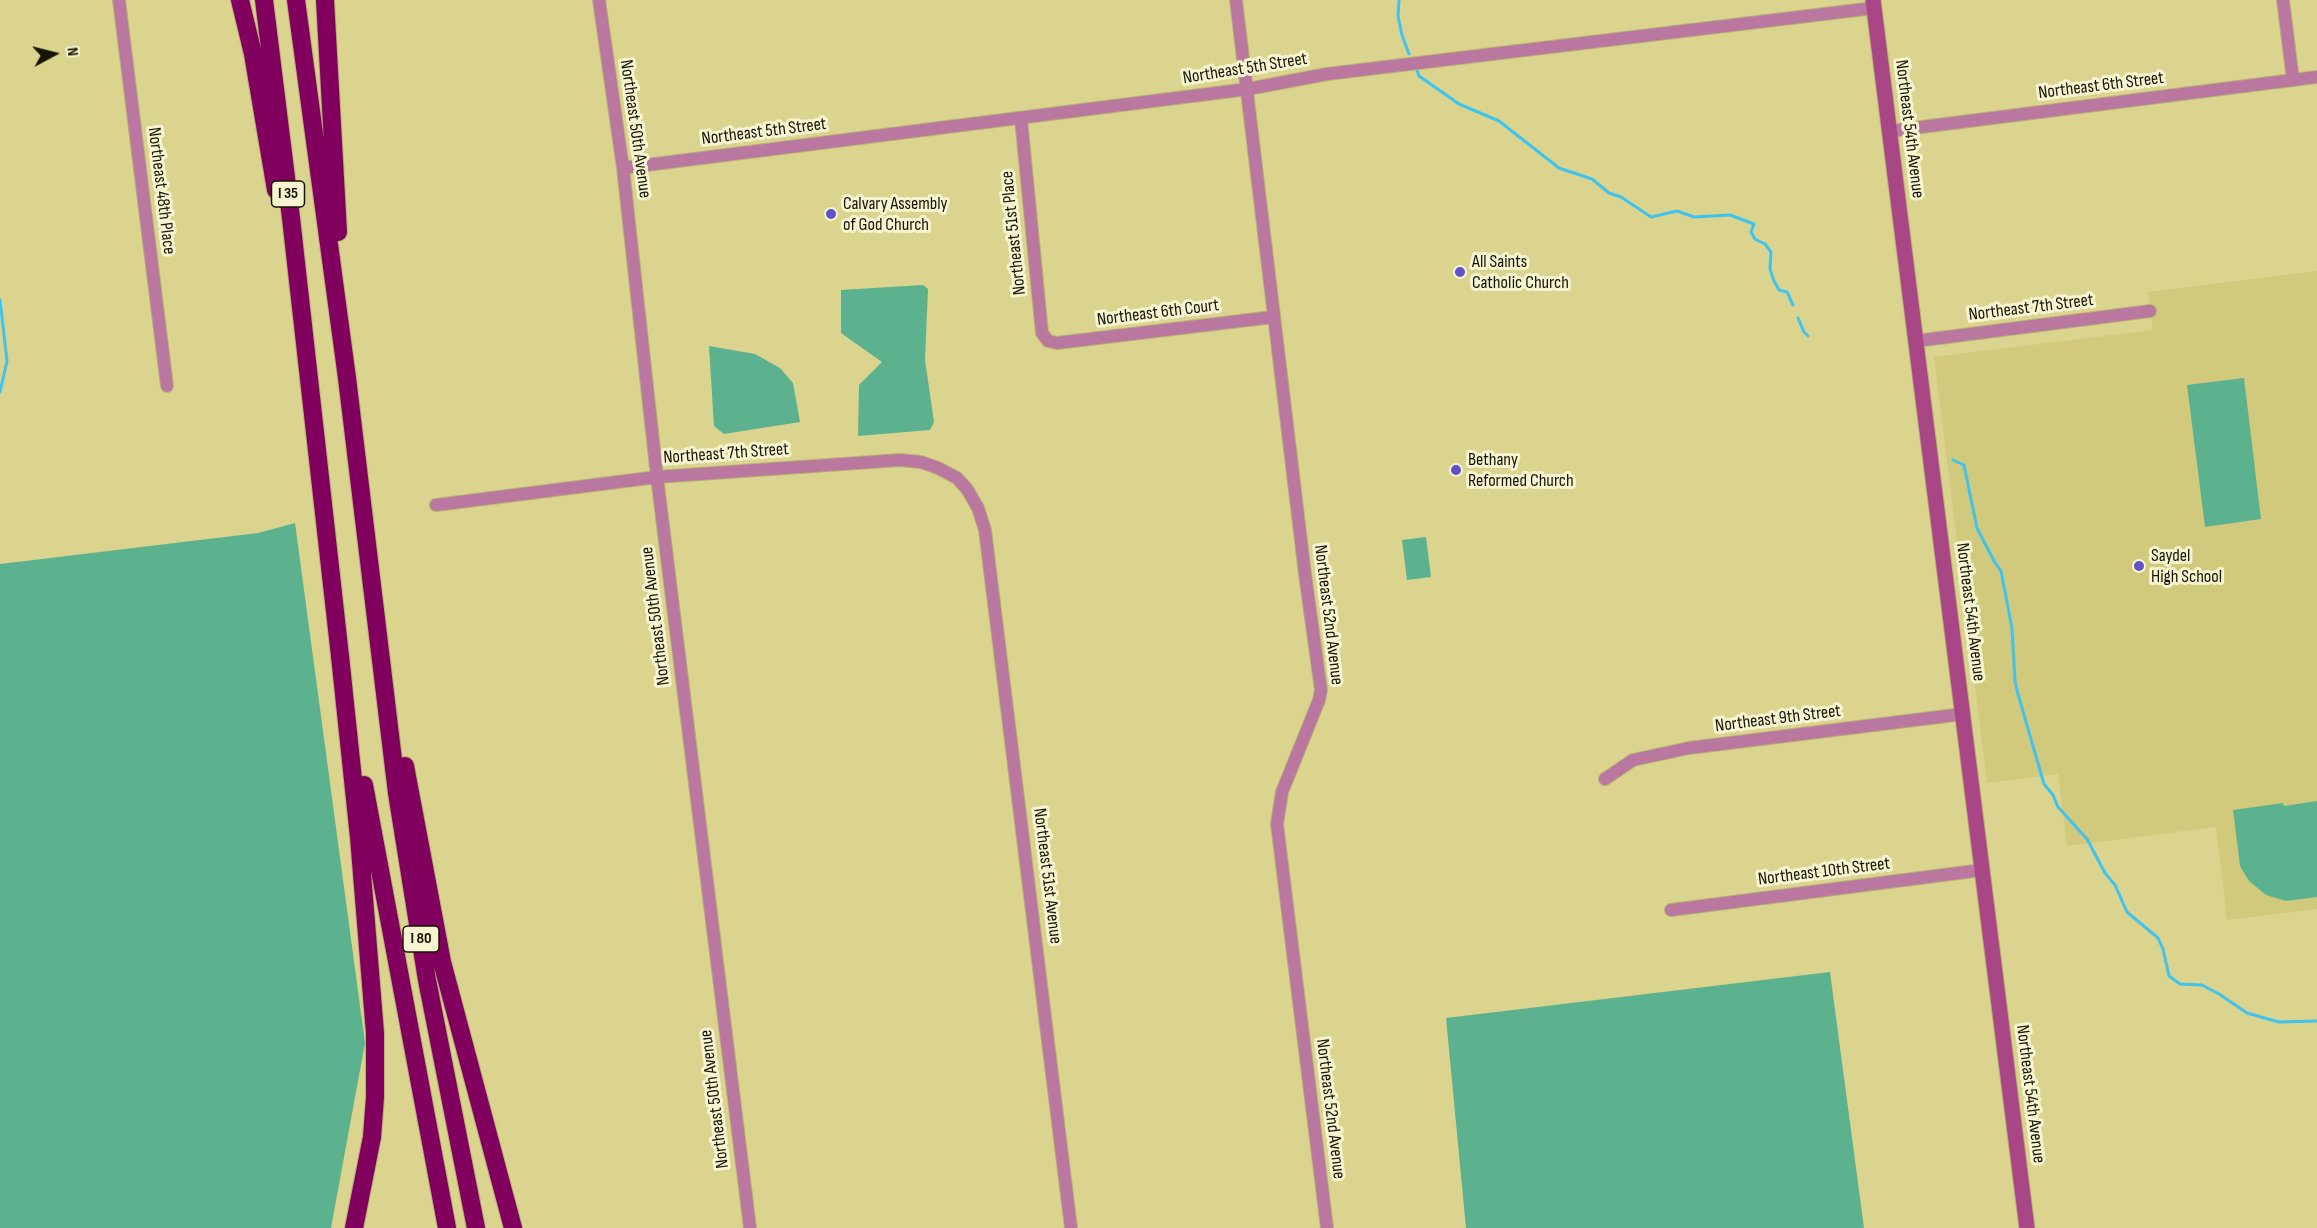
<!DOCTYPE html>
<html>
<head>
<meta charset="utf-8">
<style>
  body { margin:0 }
  #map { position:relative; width:2317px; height:1228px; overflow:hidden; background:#dad48f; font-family:"Sofia Sans Condensed",sans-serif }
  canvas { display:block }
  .north { position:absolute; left:24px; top:24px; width:60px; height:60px; -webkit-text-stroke:4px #f6f4d1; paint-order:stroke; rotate:83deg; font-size:16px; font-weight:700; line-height:24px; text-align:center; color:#171400 }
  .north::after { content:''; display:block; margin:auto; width:21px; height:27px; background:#171400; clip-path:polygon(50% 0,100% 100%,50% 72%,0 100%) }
</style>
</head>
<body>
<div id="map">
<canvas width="2317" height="1228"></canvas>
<div class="north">N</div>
</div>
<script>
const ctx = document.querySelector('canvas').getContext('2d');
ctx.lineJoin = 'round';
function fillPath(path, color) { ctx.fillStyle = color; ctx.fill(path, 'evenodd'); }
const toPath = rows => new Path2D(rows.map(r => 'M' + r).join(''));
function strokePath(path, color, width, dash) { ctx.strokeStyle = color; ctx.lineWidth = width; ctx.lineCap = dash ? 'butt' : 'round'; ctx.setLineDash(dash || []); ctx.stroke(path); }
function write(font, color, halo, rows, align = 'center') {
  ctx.font = font + ' "Sofia Sans Condensed",sans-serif'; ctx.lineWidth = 6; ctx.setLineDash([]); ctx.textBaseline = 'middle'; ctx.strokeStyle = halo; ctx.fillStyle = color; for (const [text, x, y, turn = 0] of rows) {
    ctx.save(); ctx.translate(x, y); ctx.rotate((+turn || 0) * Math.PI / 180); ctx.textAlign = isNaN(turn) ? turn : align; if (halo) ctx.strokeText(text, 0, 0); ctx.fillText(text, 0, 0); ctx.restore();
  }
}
const built = toPath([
  [2317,271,2317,909,2227,920,2216,827,2067,846,2058,774,1987,783,1934,357,2153,330,2148,292]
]);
const green = toPath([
  [923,285,928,289,925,360,934,422,930,430,858,436,859,385,882,362,841,333,841,290],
  [709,346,755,354,780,368,793,383,800,422,724,434,714,426],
  [2244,378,2261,519,2205,527,2187,385],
  [295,523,365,1043,331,1228,0,1228,0,564,258,533],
  [1426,537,1431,577,1407,580,1402,540],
  [2317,801,2317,897,2286,901,2266,895,2249,881,2240,866,2233,810,2283,803,2284,806],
  [1830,972,1864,1228,1466,1228,1446,1018]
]);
const stream = toPath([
  [1399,0,1398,16,1402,35,1409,54],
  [1417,70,1419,76,1459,104,1499,121,1559,168,1592,179,1609,193,1621,197,1651,217,1677,211,1694,217,1730,215,1754,224,1751,232,1755,239,1765,244,1771,252,1770,269,1774,281,1779,290,1787,292,1793,305],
  [0,300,7,361,0,392],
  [1798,318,1804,332,1808,336],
  [1953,460,1964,465,1977,528,1994,561,2001,571,2012,628,2015,681,2018,694,2044,784,2053,795,2058,807,2087,839,2105,873,2115,885,2127,912,2158,938,2163,949,2169,976,2180,984,2202,985,2219,994,2247,1013,2279,1022,2317,1021]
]);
const minor = toPath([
  [119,0,167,386],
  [599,0,623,168,657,477,750,1228],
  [1236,0,1305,574,1321,690,1319,700,1282,792,1277,824,1327,1228],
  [2283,0,2293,80],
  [1021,119,1042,333,1048,341,1057,343,1273,317],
  [1890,131,2317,77],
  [623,168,1248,89,1327,74,1874,8],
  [1916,341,2150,311],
  [436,505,657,477,900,460,921,462,938,468,957,478,967,489,978,508,985,530,1071,1228],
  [1605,779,1633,760,1689,748,1963,714],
  [1671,910,1982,870]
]);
const secondary = toPath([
  [1873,0,2027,1228]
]);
const motorway = toPath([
  [240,0,253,54,276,190],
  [264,0,291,218,340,656,359,837,375,1033,375,1097,372,1137,354,1228],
  [296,0,347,378,397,793,427,980,476,1228],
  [325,0,338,232],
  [405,766,442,962,513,1228],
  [364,785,447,1228]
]);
const markers = [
  [831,214,6,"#6050c9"],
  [1460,272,6,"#6050c9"],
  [1456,470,6,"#6050c9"],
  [2139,566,6,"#6050c9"]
];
const shields = [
  [288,194,33],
  [421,939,36]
];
const shieldNames = [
  ["I 35",288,194],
  ["I 80",421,939]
];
const streetNames = [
  ["Northeast 5th Street",1245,69,-9],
  ["Northeast 6th Street",2101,86,-7],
  ["Northeast 50th Avenue",635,129,82],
  ["Northeast 54th Avenue",1909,129,83],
  ["Northeast 5th Street",764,132,-7],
  ["Northeast 48th Place",161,191,83],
  ["Northeast 51st Place",1014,233,-96],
  ["Northeast 7th Street",2031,308,-7],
  ["Northeast 6th Court",1158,313,-7],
  ["Northeast 7th Street",726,454,-4],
  ["Northeast 54th Avenue",1970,612,83],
  ["Northeast 52nd Avenue",1328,615,83],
  ["Northeast 50th Avenue",656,616,-97],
  ["Northeast 9th Street",1778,719,-7],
  ["Northeast 10th Street",1824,872,-7],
  ["Northeast 51st Avenue",1047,876,83],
  ["Northeast 54th Avenue",2030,1094,83],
  ["Northeast 50th Avenue",715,1099,-97],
  ["Northeast 52nd Avenue",1330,1109,83]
];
const poiNames = [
  ["Calvary Assembly",843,204],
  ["of God Church",843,225],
  ["All Saints",1472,262],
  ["Catholic Church",1472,283],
  ["Bethany",1468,460],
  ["Reformed Church",1468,481],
  ["Saydel",2151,556],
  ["High School",2151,577]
];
fillPath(built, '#d1ca7c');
fillPath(green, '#5cb28e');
strokePath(stream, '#40c3ed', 3);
strokePath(minor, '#b7b175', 14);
strokePath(secondary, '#b7b175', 17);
strokePath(motorway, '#b7b175', 20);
strokePath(minor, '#ba779f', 12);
strokePath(secondary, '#a94786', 15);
strokePath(motorway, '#81005e', 18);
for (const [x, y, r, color] of markers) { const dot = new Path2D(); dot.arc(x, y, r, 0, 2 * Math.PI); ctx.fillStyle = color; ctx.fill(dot); strokePath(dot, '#f6f4d1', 2); }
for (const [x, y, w] of shields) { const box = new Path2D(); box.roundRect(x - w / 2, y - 13, w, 26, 4.5); ctx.fillStyle = '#f6f4d1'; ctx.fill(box); strokePath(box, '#171400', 1.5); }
write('bold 16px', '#171400', null, shieldNames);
write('18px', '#171400', '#f6f4d1', streetNames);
write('18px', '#171400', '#f6f4d1', poiNames, 'left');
</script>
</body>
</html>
